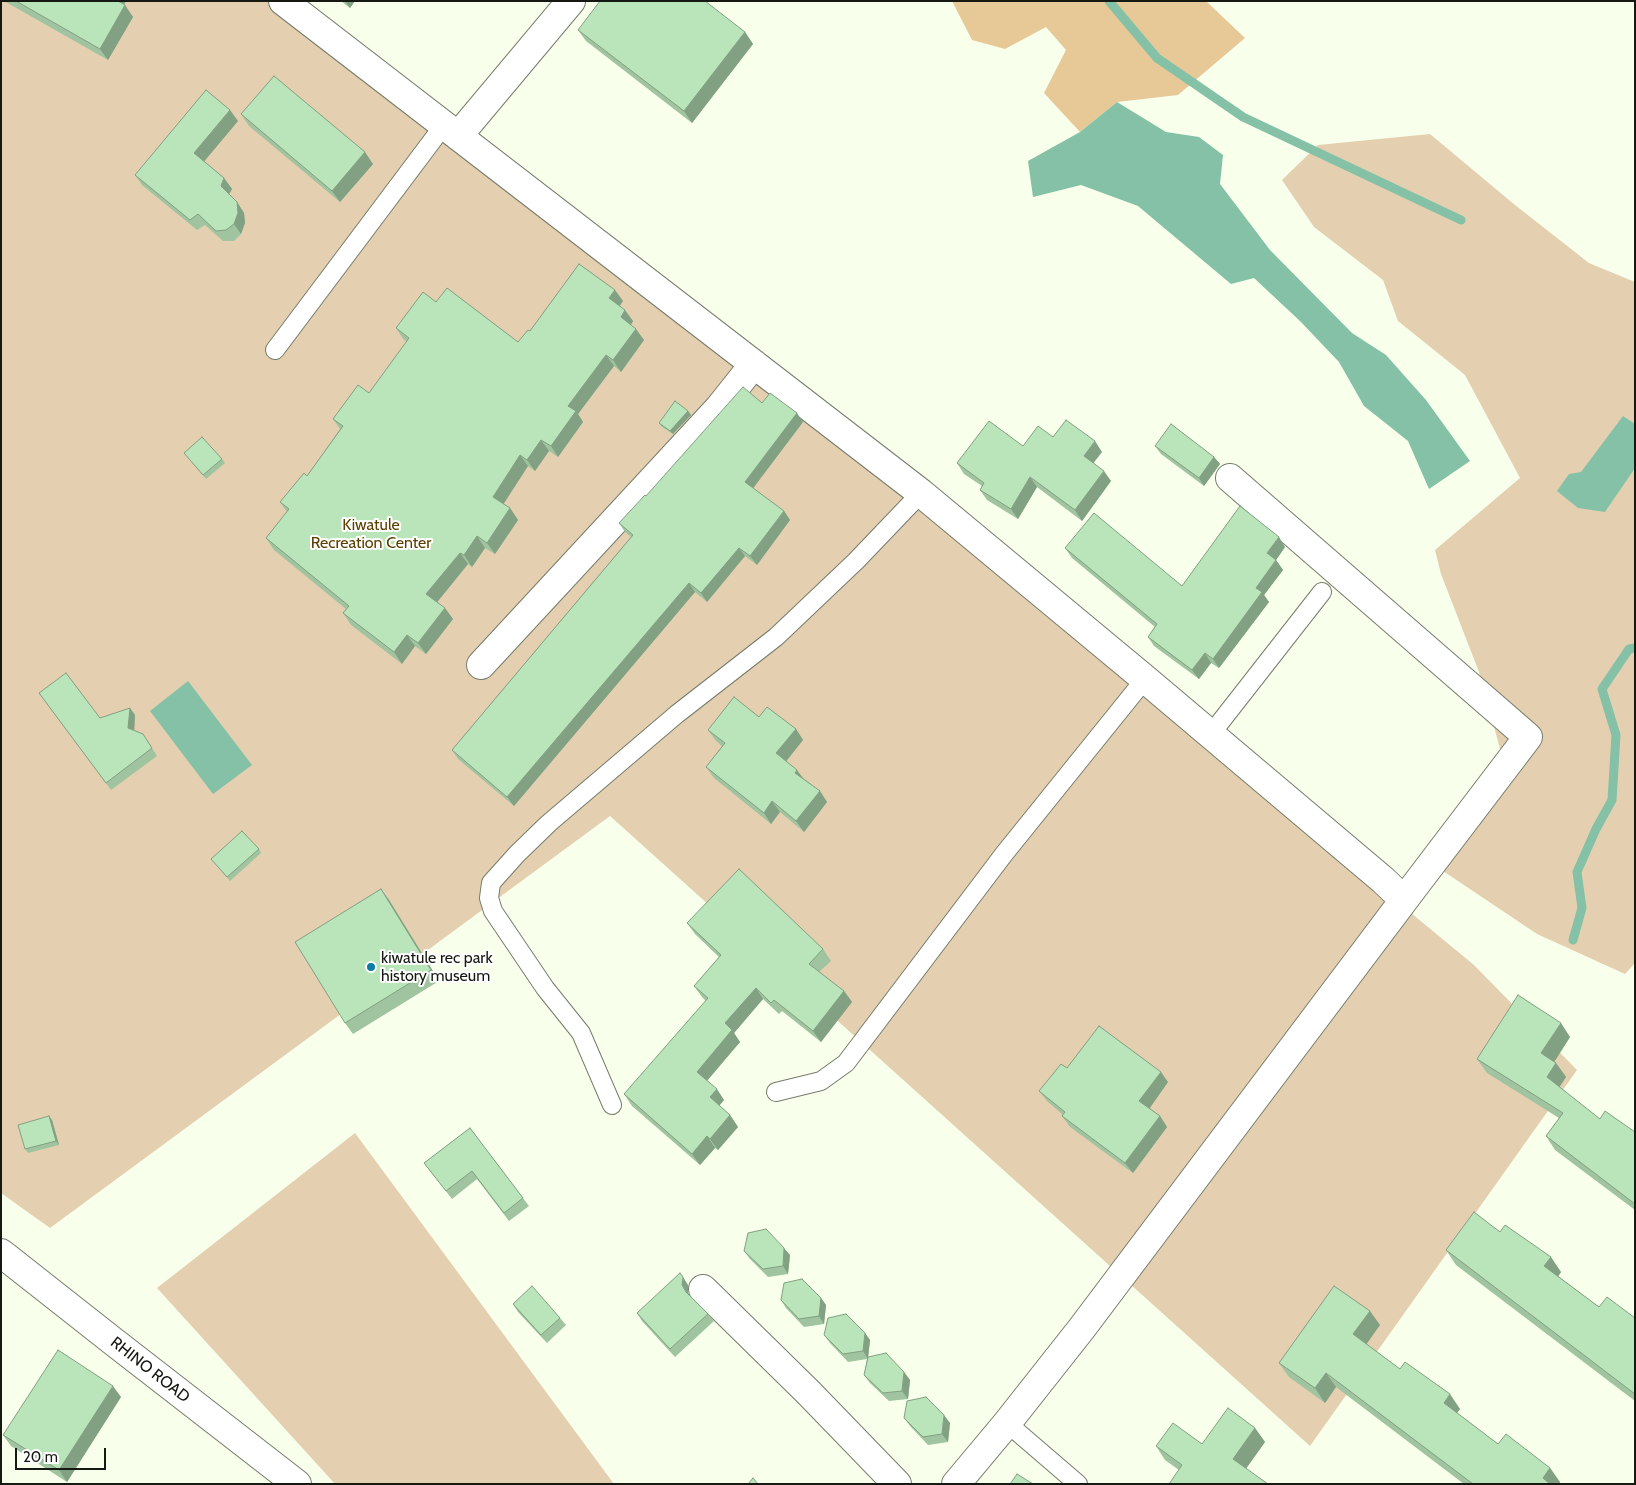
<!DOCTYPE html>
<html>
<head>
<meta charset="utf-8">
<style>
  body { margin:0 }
  #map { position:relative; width:1636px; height:1485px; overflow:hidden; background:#f8ffeb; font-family:Cabin,sans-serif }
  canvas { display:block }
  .frame { position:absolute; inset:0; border:2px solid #161912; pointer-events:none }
  .scale { position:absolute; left:15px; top:1448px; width:91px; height:22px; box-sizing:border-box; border:2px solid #161912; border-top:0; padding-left:6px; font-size:15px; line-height:18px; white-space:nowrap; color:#161912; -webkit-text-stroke:4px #fff; paint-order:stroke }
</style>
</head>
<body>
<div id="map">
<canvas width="1636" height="1485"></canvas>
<div class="frame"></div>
<div class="scale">20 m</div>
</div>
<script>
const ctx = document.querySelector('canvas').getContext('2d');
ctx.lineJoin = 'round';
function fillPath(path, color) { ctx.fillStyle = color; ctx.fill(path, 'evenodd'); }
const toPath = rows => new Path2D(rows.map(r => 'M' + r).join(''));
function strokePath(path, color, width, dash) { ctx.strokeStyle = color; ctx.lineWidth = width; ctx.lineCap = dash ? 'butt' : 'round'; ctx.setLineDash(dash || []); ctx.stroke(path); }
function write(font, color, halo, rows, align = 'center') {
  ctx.font = font + ' Cabin,sans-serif'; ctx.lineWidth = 4; ctx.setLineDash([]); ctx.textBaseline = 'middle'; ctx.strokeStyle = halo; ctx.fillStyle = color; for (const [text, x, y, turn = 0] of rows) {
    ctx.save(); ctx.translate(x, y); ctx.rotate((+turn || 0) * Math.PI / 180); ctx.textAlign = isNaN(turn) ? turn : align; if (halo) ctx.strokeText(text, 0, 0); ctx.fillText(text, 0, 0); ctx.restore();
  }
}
const green = toPath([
  [1,1,307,1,1474,965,1577,1070,1310,1446,610,816,50,1228,1,1193],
  [1430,134,1515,205,1589,263,1635,282,1635,963,1625,974,1537,934,1434,865,1502,756,1479,672,1441,574,1435,550,1520,478,1465,375,1398,321,1383,280,1314,227,1282,180,1318,145],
  [355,1133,614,1484,335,1484,157,1288]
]);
const forest = toPath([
  [952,1,1206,1,1245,38,1178,95,1117,102,1080,132,1044,93,1066,50,1046,27,1005,49,972,40]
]);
const water = toPath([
  [1117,102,1166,132,1199,137,1223,155,1220,184,1270,250,1352,333,1386,355,1426,400,1470,461,1429,489,1408,441,1364,406,1339,362,1301,322,1254,278,1231,284,1138,206,1081,185,1033,197,1028,161,1080,132],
  [1623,416,1635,424,1635,468,1605,512,1578,508,1557,491,1569,474,1581,472],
  [188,681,252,765,213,794,150,711]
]);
const stream = toPath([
  [1109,1,1157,58,1243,117,1461,220],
  [1573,940,1582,908,1577,872,1596,829,1612,800,1616,735,1602,689,1629,649,1635,648]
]);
const lane = toPath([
  [275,350,444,125],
  [1211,734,1322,592],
  [776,1092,821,1081,846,1063,1004,854,1145,679],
  [612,1105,581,1033,545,988,493,911,489,898,491,883,517,854,549,823,677,714,776,637,856,561,921,493],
  [1007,1423,1078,1484]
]);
const street = toPath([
  [283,1,921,493,1145,679,1383,880,1404,900,1082,1328,1007,1423,956,1484],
  [458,136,571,1],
  [1230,478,1528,737,1404,900],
  [481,665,719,408,754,364],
  [1,1253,114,1342,297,1484],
  [703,1289,808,1392,897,1484]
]);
const wall = toPath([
  [4,1,126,1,124,5,133,17,108,60],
  [341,1,355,1,350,8],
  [578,30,745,32,753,44,692,123,586,41],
  [241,114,373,164,340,202,249,126],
  [238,121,204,161,224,178,232,189,229,194,237,202,244,213,245,223,241,234,234,241,223,241,205,225,197,230,142,185,135,175],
  [623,301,620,306,633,321,631,325,644,340,621,372,614,366,578,414,583,422,558,457,549,451,535,471,528,466,503,504,510,508,518,520,495,554,485,548,472,567,468,564,437,602,453,619,426,654,415,646,402,664,351,625,343,613,346,609,274,550,266,538,287,512,280,502,307,476,340,429,333,419,369,393,407,342,404,340,396,328,436,302,518,342,530,331],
  [762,403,803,422,753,488,784,511,790,520,757,565,745,556,707,602,695,592,514,806,458,759,452,750,631,537,625,532,619,523,646,496],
  [688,411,691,415,673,434,662,427,659,423],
  [1023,446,1102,452,1093,463,1111,481,1082,521,1037,487,1018,519,987,500,980,490,982,486,964,474,957,463],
  [1155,446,1214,457,1220,464,1204,486,1161,454],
  [184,453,222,459,225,463,206,479],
  [1285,547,1276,560,1283,570,1264,595,1269,602,1219,668,1211,663,1199,679,1154,646,1148,637,1155,627,1072,558,1065,548,1182,586],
  [39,693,100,718,135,715,134,730,143,734,157,756,111,790],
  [759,717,796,729,803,740,786,761,803,778,820,791,827,802,804,832,780,812,771,824,714,778,706,767,722,746,716,741,708,730],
  [259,849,261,853,230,881,211,859],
  [381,889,389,900,439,981,353,1034,345,1023],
  [687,923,823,949,831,961,819,972,844,991,852,1002,821,1042,782,1011,779,1014,763,999,734,1033,740,1042,707,1081,724,1100,719,1106,730,1115,738,1127,718,1150,715,1148,700,1165,632,1106,624,1094,706,1001,702,997,694,986,719,957,695,934],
  [1570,1037,1554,1062,1556,1063,1566,1077,1559,1087,1600,1119,1635,1132,1635,1210,1555,1150,1546,1136,1559,1118,1487,1073,1477,1059],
  [1067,1068,1168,1082,1149,1108,1160,1116,1167,1127,1133,1173,1070,1127,1062,1116,1063,1115,1047,1101,1039,1091],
  [52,1120,59,1145,28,1153,25,1149],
  [470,1128,529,1206,509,1221,477,1179,452,1199,424,1163],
  [1500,1232,1561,1272,1558,1276,1599,1307,1635,1318,1635,1401,1456,1265,1446,1250],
  [744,1251,790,1255,788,1274,768,1277,750,1259],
  [688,1285,688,1293,689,1295,708,1314,714,1321,675,1357,642,1321,637,1313],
  [821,1298,826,1305,824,1324,804,1327,786,1308,781,1300],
  [513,1304,560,1318,566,1325,547,1343,518,1312],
  [1380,1325,1366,1344,1400,1369,1460,1409,1457,1413,1498,1444,1550,1468,1560,1482,1559,1484,1464,1484,1336,1387,1325,1403,1289,1377,1279,1363],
  [865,1333,870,1340,868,1357,904,1372,910,1380,908,1399,889,1401,870,1383,864,1375,867,1359,848,1362,830,1343,824,1335],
  [121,1397,67,1482,11,1446,3,1435],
  [904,1418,950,1423,948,1442,928,1445,910,1426],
  [1255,1428,1265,1442,1246,1468,1179,1470,1165,1460,1156,1446,1202,1444]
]);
const shadedWall = toPath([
  [115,1,126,1,121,10],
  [345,1,355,1,350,8],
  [125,5,133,17,108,60,100,49],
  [745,32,753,44,692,123,684,111],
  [230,110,238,121,202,164,194,153],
  [365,152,373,164,340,202,332,191],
  [224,178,232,189,228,196,221,186],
  [237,202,244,213,245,223,241,234,234,224],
  [615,290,623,301,617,309,609,298],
  [625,310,633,321,629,328,621,317],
  [636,329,644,340,621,372,613,360],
  [606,355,614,366,578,414,583,422,558,457,551,446,568,406],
  [688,411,691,415,673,434,670,431],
  [797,413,803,422,751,491,745,482],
  [541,440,549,451,535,471,527,460],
  [1095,441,1102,452,1091,466,1084,456],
  [520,455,528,466,501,508,493,497],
  [1214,457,1220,464,1204,486,1199,478],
  [1104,471,1111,481,1082,521,1075,510],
  [1030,477,1037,487,1018,519,1011,509],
  [510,508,518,520,495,554,487,543],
  [784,511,790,520,757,565,750,556],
  [477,536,485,548,472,567,464,555],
  [1279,537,1285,547,1274,563,1267,553],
  [739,548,745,556,707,602,701,593],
  [460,553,468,564,434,606,426,594],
  [1276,560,1283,570,1264,595,1269,602,1219,668,1213,659,1256,588],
  [689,583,695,592,514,806,507,797],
  [445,608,453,619,426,654,418,643],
  [407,635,415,646,402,664,394,652],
  [1205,653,1211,663,1199,679,1192,670],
  [130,708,135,715,134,735,128,728],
  [796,729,803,740,784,764,776,753],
  [797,770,805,781,795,773],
  [820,791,827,802,804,832,796,821],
  [772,801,780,812,771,824,764,813],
  [381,889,389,900,439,981,431,970],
  [756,988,763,999,734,1033,740,1042,705,1083,697,1072,725,1023],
  [844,991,852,1002,821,1042,813,1031],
  [1561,1023,1570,1037,1551,1067,1541,1053],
  [1556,1063,1566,1077,1557,1091,1547,1077],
  [1161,1072,1168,1082,1147,1112,1139,1101],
  [717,1089,724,1100,717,1108,710,1097],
  [730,1115,738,1127,718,1150,710,1139],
  [49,1116,52,1120,59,1145,56,1141],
  [1160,1116,1167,1127,1133,1173,1125,1163],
  [707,1136,715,1148,700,1165,692,1154],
  [784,1248,790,1255,788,1274,783,1266],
  [1551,1257,1561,1272,1555,1281,1544,1266],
  [683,1277,688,1285,688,1293,692,1300,682,1285],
  [821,1298,826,1305,824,1324,819,1316],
  [1370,1311,1380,1325,1363,1349,1353,1334],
  [865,1333,870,1340,868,1359,863,1351],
  [904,1372,910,1380,908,1399,902,1391],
  [1326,1373,1336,1387,1325,1403,1315,1388],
  [113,1386,121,1397,67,1482,59,1470],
  [1450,1394,1460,1409,1454,1417,1444,1403],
  [944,1415,950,1423,948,1442,942,1434],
  [1255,1428,1265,1442,1243,1473,1233,1459],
  [1550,1468,1560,1482,1559,1484,1546,1484,1543,1478]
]);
const building = toPath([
  [16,1,118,1,125,5,100,49,16,1],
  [600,1,705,1,745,32,684,111,578,30,600,1],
  [274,76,365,152,332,191,241,114,274,76],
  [206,90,230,110,194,153,224,178,221,186,237,202,238,213,234,224,226,230,216,231,198,214,190,220,135,175,206,90],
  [579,264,615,290,609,298,625,310,621,317,636,329,613,360,606,355,568,406,576,411,551,446,541,440,527,460,520,455,493,497,510,508,487,543,477,536,464,555,460,553,426,594,445,608,418,643,407,635,394,652,343,613,349,606,266,538,289,509,280,502,304,473,307,476,343,426,333,419,358,385,369,393,409,338,396,328,423,292,436,302,447,288,518,342,528,330,530,331,579,264],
  [743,387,762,403,770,393,797,413,745,482,784,511,750,556,739,548,701,593,689,583,507,797,452,750,633,535,619,523,645,495,646,496,743,387],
  [675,401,688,411,670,431,659,423,675,401],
  [1066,420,1095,441,1084,456,1104,471,1075,510,1030,477,1011,509,980,490,984,483,957,463,989,421,1023,446,1038,426,1053,437,1066,420],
  [1171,424,1214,457,1199,478,1155,446,1171,424],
  [202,437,222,459,203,475,184,453,202,437],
  [1240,506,1279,537,1267,553,1276,560,1256,588,1262,592,1213,659,1205,653,1192,670,1148,637,1157,624,1065,548,1094,513,1182,586,1240,506],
  [66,673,100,718,130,708,128,728,143,734,152,748,106,783,39,693,66,673],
  [734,697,759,717,767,707,796,729,776,753,797,770,795,773,820,791,796,821,772,801,764,813,706,767,725,743,708,730,734,697],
  [242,831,259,849,227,877,211,859,242,831],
  [739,869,823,949,809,964,844,991,813,1031,774,1000,771,1003,756,988,725,1023,732,1030,697,1072,717,1089,710,1097,730,1115,710,1139,707,1136,692,1154,624,1094,708,998,694,986,721,955,687,923,739,869],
  [381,889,431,970,345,1023,295,942,381,889],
  [1518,995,1561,1023,1541,1053,1556,1063,1547,1077,1600,1119,1605,1111,1635,1132,1635,1204,1546,1136,1563,1113,1477,1059,1518,995],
  [1099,1026,1161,1072,1139,1101,1160,1116,1125,1163,1062,1116,1065,1112,1039,1091,1061,1064,1067,1068,1099,1026],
  [49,1116,56,1141,25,1149,18,1125,49,1116],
  [470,1128,523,1198,504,1213,472,1171,446,1191,424,1163,470,1128],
  [1474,1212,1500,1232,1505,1225,1551,1257,1544,1266,1599,1307,1607,1297,1635,1318,1635,1394,1446,1250,1474,1212],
  [766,1229,784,1248,783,1266,763,1269,744,1251,748,1233,766,1229],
  [680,1273,683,1277,682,1285,686,1292,708,1314,670,1349,637,1313,680,1273],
  [802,1279,821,1298,819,1316,799,1319,781,1300,784,1283,802,1279],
  [532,1286,560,1318,541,1335,513,1304,532,1286],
  [1334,1286,1370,1311,1353,1334,1400,1369,1405,1362,1450,1394,1444,1403,1498,1444,1506,1434,1550,1468,1543,1478,1550,1484,1473,1484,1326,1373,1315,1388,1279,1363,1334,1286],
  [846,1314,865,1333,863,1351,843,1354,824,1335,828,1318,846,1314],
  [58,1350,113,1386,59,1470,3,1435,58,1350],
  [886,1353,904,1372,902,1391,883,1393,864,1375,868,1357,886,1353],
  [926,1397,944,1415,942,1434,923,1437,904,1418,907,1401,926,1397],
  [1228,1408,1255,1428,1233,1459,1268,1484,1169,1484,1182,1465,1156,1446,1173,1423,1202,1444,1228,1408],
  [1017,1474,1033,1484,1010,1484,1017,1474],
  [753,1478,758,1484,748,1484,753,1478]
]);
const markers = [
  [371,967,5,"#0d7ba5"]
];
const parkNames = [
  ["Kiwatule",371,525],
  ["Recreation Center",371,543]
];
const poiNames = [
  ["kiwatule rec park",381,958],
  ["history museum",381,976]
];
const streetNames = [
  ["RHINO ROAD",150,1370,38]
];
fillPath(green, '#e4d0b0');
fillPath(forest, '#e7c897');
fillPath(water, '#84c1a7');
strokePath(stream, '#84c1a7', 9);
strokePath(lane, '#767c6b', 20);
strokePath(street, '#767c6b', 30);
strokePath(lane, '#fff', 18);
strokePath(street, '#fff', 28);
fillPath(wall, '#a0c49f');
fillPath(shadedWall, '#82a082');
fillPath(building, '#bae4b9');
strokePath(building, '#82a082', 1);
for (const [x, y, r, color] of markers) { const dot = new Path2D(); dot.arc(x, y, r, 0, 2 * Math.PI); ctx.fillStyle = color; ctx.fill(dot); strokePath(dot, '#fff', 2); }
write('16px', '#5c3f00', '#fff', parkNames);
write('16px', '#161912', '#fff', poiNames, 'left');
write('16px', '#161912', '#fff', streetNames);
</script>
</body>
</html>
